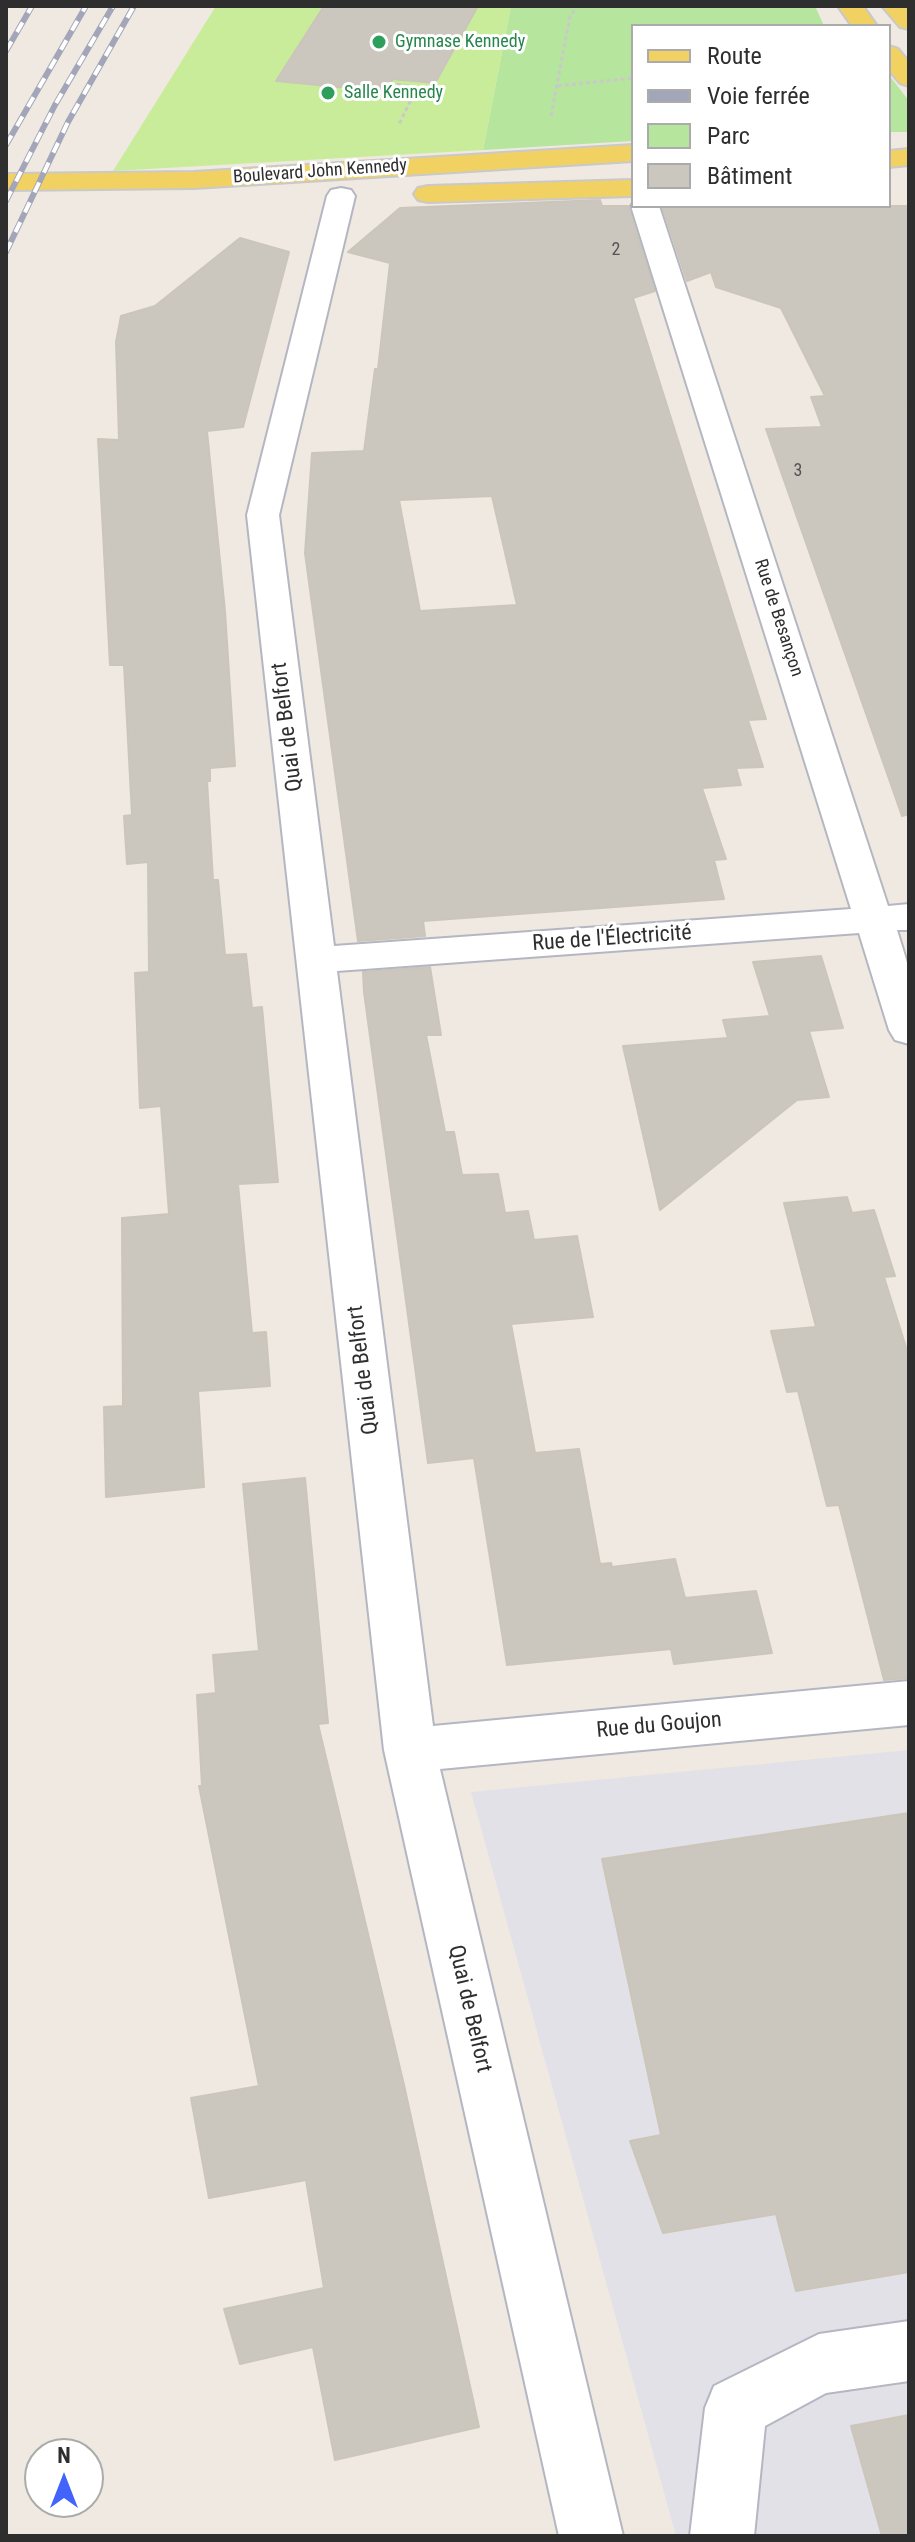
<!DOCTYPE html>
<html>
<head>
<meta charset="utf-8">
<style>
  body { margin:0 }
  #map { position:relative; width:915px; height:2542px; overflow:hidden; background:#efe9e1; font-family:"Roboto Condensed",sans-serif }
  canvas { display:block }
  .frame { position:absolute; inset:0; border:8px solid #2e2e2e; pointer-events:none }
  .legend { position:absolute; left:631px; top:24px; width:260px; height:184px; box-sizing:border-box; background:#fff; border:2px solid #ababab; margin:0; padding:10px 14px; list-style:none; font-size:24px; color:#2e2e2e }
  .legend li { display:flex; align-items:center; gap:16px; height:40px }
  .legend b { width:40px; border:2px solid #ababab }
  .north { position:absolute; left:24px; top:2438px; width:80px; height:80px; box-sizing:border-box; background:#fff; border:2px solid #ababab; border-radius:50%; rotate:0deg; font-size:22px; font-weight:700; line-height:32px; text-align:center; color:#2e2e2e }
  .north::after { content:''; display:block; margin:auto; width:28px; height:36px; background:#4264fb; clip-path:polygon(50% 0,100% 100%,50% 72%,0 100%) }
</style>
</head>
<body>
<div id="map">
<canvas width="915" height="2542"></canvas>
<div class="frame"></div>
<ul class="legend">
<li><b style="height:10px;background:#f2d163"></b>Route</li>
<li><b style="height:10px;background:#a3a6b8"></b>Voie ferrée</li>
<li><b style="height:22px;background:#b6e59e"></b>Parc</li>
<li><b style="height:22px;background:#cbc7bf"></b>Bâtiment</li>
</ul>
<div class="north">N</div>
</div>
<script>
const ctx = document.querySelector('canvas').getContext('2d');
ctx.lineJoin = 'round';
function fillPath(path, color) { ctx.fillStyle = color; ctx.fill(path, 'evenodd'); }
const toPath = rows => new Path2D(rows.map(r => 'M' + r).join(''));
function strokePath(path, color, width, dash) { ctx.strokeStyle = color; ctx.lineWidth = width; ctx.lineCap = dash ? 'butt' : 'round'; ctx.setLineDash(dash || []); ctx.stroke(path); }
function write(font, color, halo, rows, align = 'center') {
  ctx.font = font + ' "Roboto Condensed",sans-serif'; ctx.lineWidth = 6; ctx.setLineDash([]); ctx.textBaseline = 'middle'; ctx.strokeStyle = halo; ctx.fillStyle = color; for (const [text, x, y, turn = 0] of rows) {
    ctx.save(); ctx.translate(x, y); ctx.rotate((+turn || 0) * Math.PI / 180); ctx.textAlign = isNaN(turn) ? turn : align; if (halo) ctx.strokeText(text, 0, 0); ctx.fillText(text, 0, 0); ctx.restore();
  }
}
const industrial = toPath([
  [909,1750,909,2536,676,2536,471,1792]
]);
const green = toPath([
  [511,6,815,6,824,26,633,26,633,141,483,150],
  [889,75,909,101,909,132,889,132]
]);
const pitch = toPath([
  [216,6,511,6,483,150,113,171]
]);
const building = toPath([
  [324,6,478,6,435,83,392,79,391,92,276,81,324,6],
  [600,200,602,206,628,206,655,291,633,298,766,719,748,720,763,767,736,768,741,785,702,788,726,859,714,860,724,899,423,921,425,936,358,941,305,553,312,453,364,451,375,369,378,369,390,263,348,252,400,208,600,200],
  [492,496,517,605,420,611,399,500,492,496],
  [662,206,909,206,909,402,905,403,909,412,909,814,902,816,766,429,822,427,811,397,825,396,781,308,716,287,711,272,687,281,662,206],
  [240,238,289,252,243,427,207,431,225,611,235,766,210,768,210,781,207,781,213,880,218,880,225,955,246,954,252,1008,262,1007,278,1182,238,1184,252,1333,266,1332,270,1386,198,1391,204,1487,106,1497,104,1407,123,1406,122,1218,169,1214,161,1106,140,1108,135,973,149,972,148,862,127,864,124,816,132,815,124,665,110,665,98,439,119,440,116,342,121,316,155,306,240,238],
  [821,956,843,1028,809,1031,829,1097,797,1100,660,1210,623,1046,728,1038,723,1020,770,1016,753,962,821,956],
  [430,967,441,1035,426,1035,445,1132,454,1132,462,1175,498,1174,505,1213,528,1211,534,1240,577,1236,593,1317,511,1324,535,1453,579,1449,600,1564,611,1563,612,1567,675,1559,685,1598,756,1591,772,1653,674,1664,671,1649,507,1665,474,1458,428,1463,364,992,363,972,430,967],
  [847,1197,852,1213,874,1210,895,1276,884,1277,909,1357,909,1678,884,1680,839,1505,827,1506,798,1391,787,1392,771,1331,816,1327,784,1203,847,1197],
  [305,1478,328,1723,318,1724,404,2085,479,2427,335,2460,313,2347,240,2364,224,2309,324,2288,306,2180,209,2198,191,2098,259,2086,199,1786,202,1786,197,1695,216,1693,213,1655,259,1651,243,1484,305,1478],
  [909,1813,909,2272,796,2291,776,2214,663,2233,630,2141,661,2135,602,1859,909,1813],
  [909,2415,909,2536,882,2536,851,2426,909,2415]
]);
const path = toPath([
  [390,83,417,88,398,126],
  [558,86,633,78],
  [551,116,570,16,578,6]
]);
const minor = toPath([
  [341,188,351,190,355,196,279,515,334,946,851,909,631,206,633,203,633,206,659,206,888,906,909,904,909,930,897,930,909,969,909,1044,895,1040,889,1030,859,933,337,971,433,1726,909,1681,909,1725,440,1769,623,2536,559,2536,384,1750,247,515,327,196,331,190,341,188],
  [909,2321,909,2381,826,2393,765,2426,754,2536,690,2536,705,2408,714,2386,819,2334,909,2321]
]);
const major = toPath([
  [838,6,863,6,877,26,852,26,838,6],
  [882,6,908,6,909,29,900,27,882,6],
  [889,46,898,49,909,62,909,86,900,83,889,70,889,46],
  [633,145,633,161,194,188,6,190,6,174,194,172,633,145],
  [909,149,909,165,889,167,889,151,909,149],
  [633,180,633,196,428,202,418,200,414,194,418,188,428,186,633,180]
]);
const rail = toPath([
  [6,51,32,6],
  [6,145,86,6],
  [6,201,55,105,113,6],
  [6,252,68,122,134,6]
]);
const markers = [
  [379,42,8,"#2e9e5b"],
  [328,93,8,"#2e9e5b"]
];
const farLeisurenames = [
  ["Gymnase Kennedy",395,42],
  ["Salle Kennedy",344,93]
];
const farStreetnames = [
  ["Boulevard John Kennedy",320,172,-4],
  ["Rue de Besançon",778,618,72]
];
const numberNames = [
  ["2",616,250],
  ["3",798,471]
];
const streetNames = [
  ["Quai de Belfort",288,727,-97],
  ["Rue de l'Électricité",612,939,-4],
  ["Quai de Belfort",364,1370,-97],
  ["Rue du Goujon",659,1726,-5],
  ["Quai de Belfort",469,2009,77]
];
fillPath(industrial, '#e3e1e8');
fillPath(green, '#b6e59e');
fillPath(pitch, '#c9ec9a');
fillPath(building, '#cbc7bf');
strokePath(building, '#cbc5ba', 2);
strokePath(minor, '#b4b7c1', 4);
strokePath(major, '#c9c9c9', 4);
strokePath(path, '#c9c9c9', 3, [4, 3]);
fillPath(minor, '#fff');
fillPath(major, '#f2d163');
strokePath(rail, '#a3a6b8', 6);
strokePath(rail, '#fff', 4, [11]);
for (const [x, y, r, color] of markers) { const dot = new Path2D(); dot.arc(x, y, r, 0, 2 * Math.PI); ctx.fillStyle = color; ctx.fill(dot); strokePath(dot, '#fff', 3); }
write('18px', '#27864d', '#fff', farLeisurenames, 'left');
write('18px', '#2e2e2e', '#fff', farStreetnames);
write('18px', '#555452', null, numberNames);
write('22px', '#2e2e2e', '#fff', streetNames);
</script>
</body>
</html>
